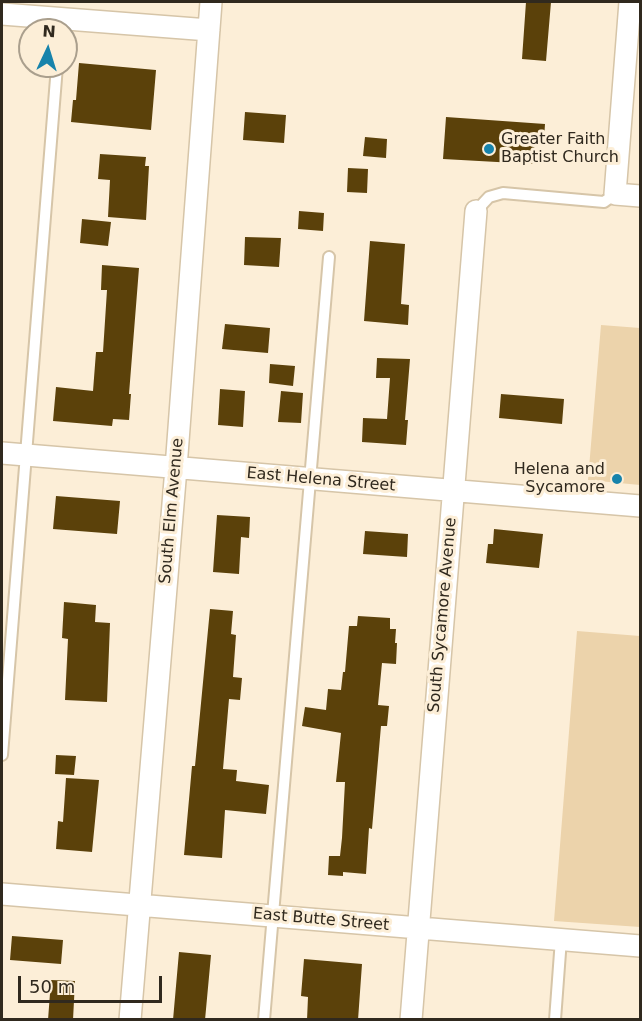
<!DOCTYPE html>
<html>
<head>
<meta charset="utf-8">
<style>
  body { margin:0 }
  #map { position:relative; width:642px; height:1021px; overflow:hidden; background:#fceed7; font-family:"DejaVu Sans",sans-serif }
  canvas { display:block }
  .frame { position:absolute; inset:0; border:3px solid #30291e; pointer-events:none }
  .north { position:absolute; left:18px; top:18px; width:60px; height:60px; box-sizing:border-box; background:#fceed7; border:2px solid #aa9f8d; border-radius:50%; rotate:4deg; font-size:16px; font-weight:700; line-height:24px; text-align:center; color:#30291e }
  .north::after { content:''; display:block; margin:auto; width:21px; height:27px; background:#1783ab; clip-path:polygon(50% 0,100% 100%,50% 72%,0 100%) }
  .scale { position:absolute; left:18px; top:976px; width:144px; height:27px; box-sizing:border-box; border:3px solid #30291e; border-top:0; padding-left:8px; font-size:18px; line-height:21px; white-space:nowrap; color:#30291e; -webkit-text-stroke:4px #fceed7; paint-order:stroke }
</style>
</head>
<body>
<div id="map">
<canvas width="642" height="1021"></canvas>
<div class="frame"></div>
<div class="north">N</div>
<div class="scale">50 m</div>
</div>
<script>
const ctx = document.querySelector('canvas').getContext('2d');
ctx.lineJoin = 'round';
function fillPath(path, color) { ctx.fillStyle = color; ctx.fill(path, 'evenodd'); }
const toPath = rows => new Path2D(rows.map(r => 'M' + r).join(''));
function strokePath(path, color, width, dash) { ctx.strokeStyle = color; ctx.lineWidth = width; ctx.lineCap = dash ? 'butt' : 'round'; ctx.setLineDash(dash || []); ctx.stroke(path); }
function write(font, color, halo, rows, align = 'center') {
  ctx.font = font + ' "DejaVu Sans",sans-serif'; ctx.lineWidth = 6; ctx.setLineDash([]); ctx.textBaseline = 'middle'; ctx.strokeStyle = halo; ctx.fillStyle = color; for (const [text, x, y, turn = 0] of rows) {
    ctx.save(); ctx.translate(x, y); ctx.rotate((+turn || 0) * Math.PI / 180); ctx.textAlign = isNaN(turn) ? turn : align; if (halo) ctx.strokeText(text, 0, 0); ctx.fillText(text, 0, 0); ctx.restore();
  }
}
const green = toPath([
  [601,325,640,328,640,485,588,480],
  [577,631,640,636,640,927,554,921]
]);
const building = toPath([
  [526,2,551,2,546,61,522,59],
  [79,63,156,70,151,130,71,122,73,100,76,100],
  [245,112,286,115,284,143,243,140],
  [446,117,545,124,544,139,535,138,533,164,443,159],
  [365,137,387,139,386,158,363,156],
  [100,154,146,157,145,166,149,166,146,220,108,217,110,180,98,179],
  [348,168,368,169,367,193,347,192],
  [299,211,324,213,323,231,298,229],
  [82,219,111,222,108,246,80,243],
  [245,237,281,238,279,267,244,265],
  [370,241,405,244,401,304,409,305,408,325,364,321],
  [102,265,139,268,129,394,131,394,129,420,113,419,112,426,53,421,56,387,93,391,96,352,103,352,107,290,101,290],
  [225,324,270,328,268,353,222,349],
  [377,358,410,359,405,420,408,420,406,445,362,442,363,418,387,419,390,378,376,378],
  [270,364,295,366,293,386,269,383],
  [220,389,245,391,243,427,218,425],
  [281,391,303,393,301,423,278,422],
  [501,394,564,399,562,424,499,418],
  [56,496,120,501,117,534,53,529],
  [217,515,250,517,249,538,241,537,239,574,213,572],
  [494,529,543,534,539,568,486,563,488,544,493,544],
  [365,531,408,534,407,557,363,554],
  [64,602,96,605,95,622,110,623,107,702,65,700,68,639,62,638],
  [210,609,233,611,231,634,236,635,233,677,242,678,240,700,229,699,223,769,237,770,236,781,269,785,266,814,225,810,222,858,184,855,192,766,195,766],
  [358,616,390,618,390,629,396,629,395,643,397,643,396,664,382,663,378,705,389,706,387,726,381,726,372,829,369,828,366,874,343,872,343,876,328,875,329,856,340,856,342,838,345,782,336,782,341,733,302,726,305,707,326,710,328,689,341,690,343,672,345,672,349,626,357,626],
  [56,755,76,756,74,775,55,774],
  [66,778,99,780,92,852,56,849,58,821,63,822],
  [12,936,63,940,61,964,10,960],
  [179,952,211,955,205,1020,173,1020],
  [304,959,362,964,358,1020,307,1020,308,997,301,996],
  [51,980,75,981,73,1020,48,1020]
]);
const service = toPath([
  [476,211,489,197,503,193,604,202,615,194],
  [2,755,57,66],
  [264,1020,329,257],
  [555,1020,561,939]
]);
const minor = toPath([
  [630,2,615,194,640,196],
  [2,14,209,30],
  [2,453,640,506],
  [2,894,640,946],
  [130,1020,176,468,211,2],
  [411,1020,476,211]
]);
const markers = [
  [489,149,6,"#1783ab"],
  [617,479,6,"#1783ab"]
];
const poiNames = [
  ["Greater Faith",501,140],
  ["Baptist Church",501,158],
  ["Helena and",605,470,"right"],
  ["Sycamore",605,488,"right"]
];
const streetNames = [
  ["East Helena Street",321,480,5],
  ["South Elm Avenue",172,511,-85],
  ["South Sycamore Avenue",443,615,-85],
  ["East Butte Street",321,920,5]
];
fillPath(green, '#ecd3ab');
fillPath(building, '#5b410a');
strokePath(service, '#d6c5a8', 14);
strokePath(minor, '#d6c5a8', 24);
strokePath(service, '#fff', 10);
strokePath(minor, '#fff', 21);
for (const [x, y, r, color] of markers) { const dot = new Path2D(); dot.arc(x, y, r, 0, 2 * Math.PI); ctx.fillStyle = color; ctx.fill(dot); strokePath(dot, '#fceed7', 2); }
write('16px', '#30291e', '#fceed7', poiNames, 'left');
write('16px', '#30291e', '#fceed7', streetNames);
</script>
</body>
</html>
